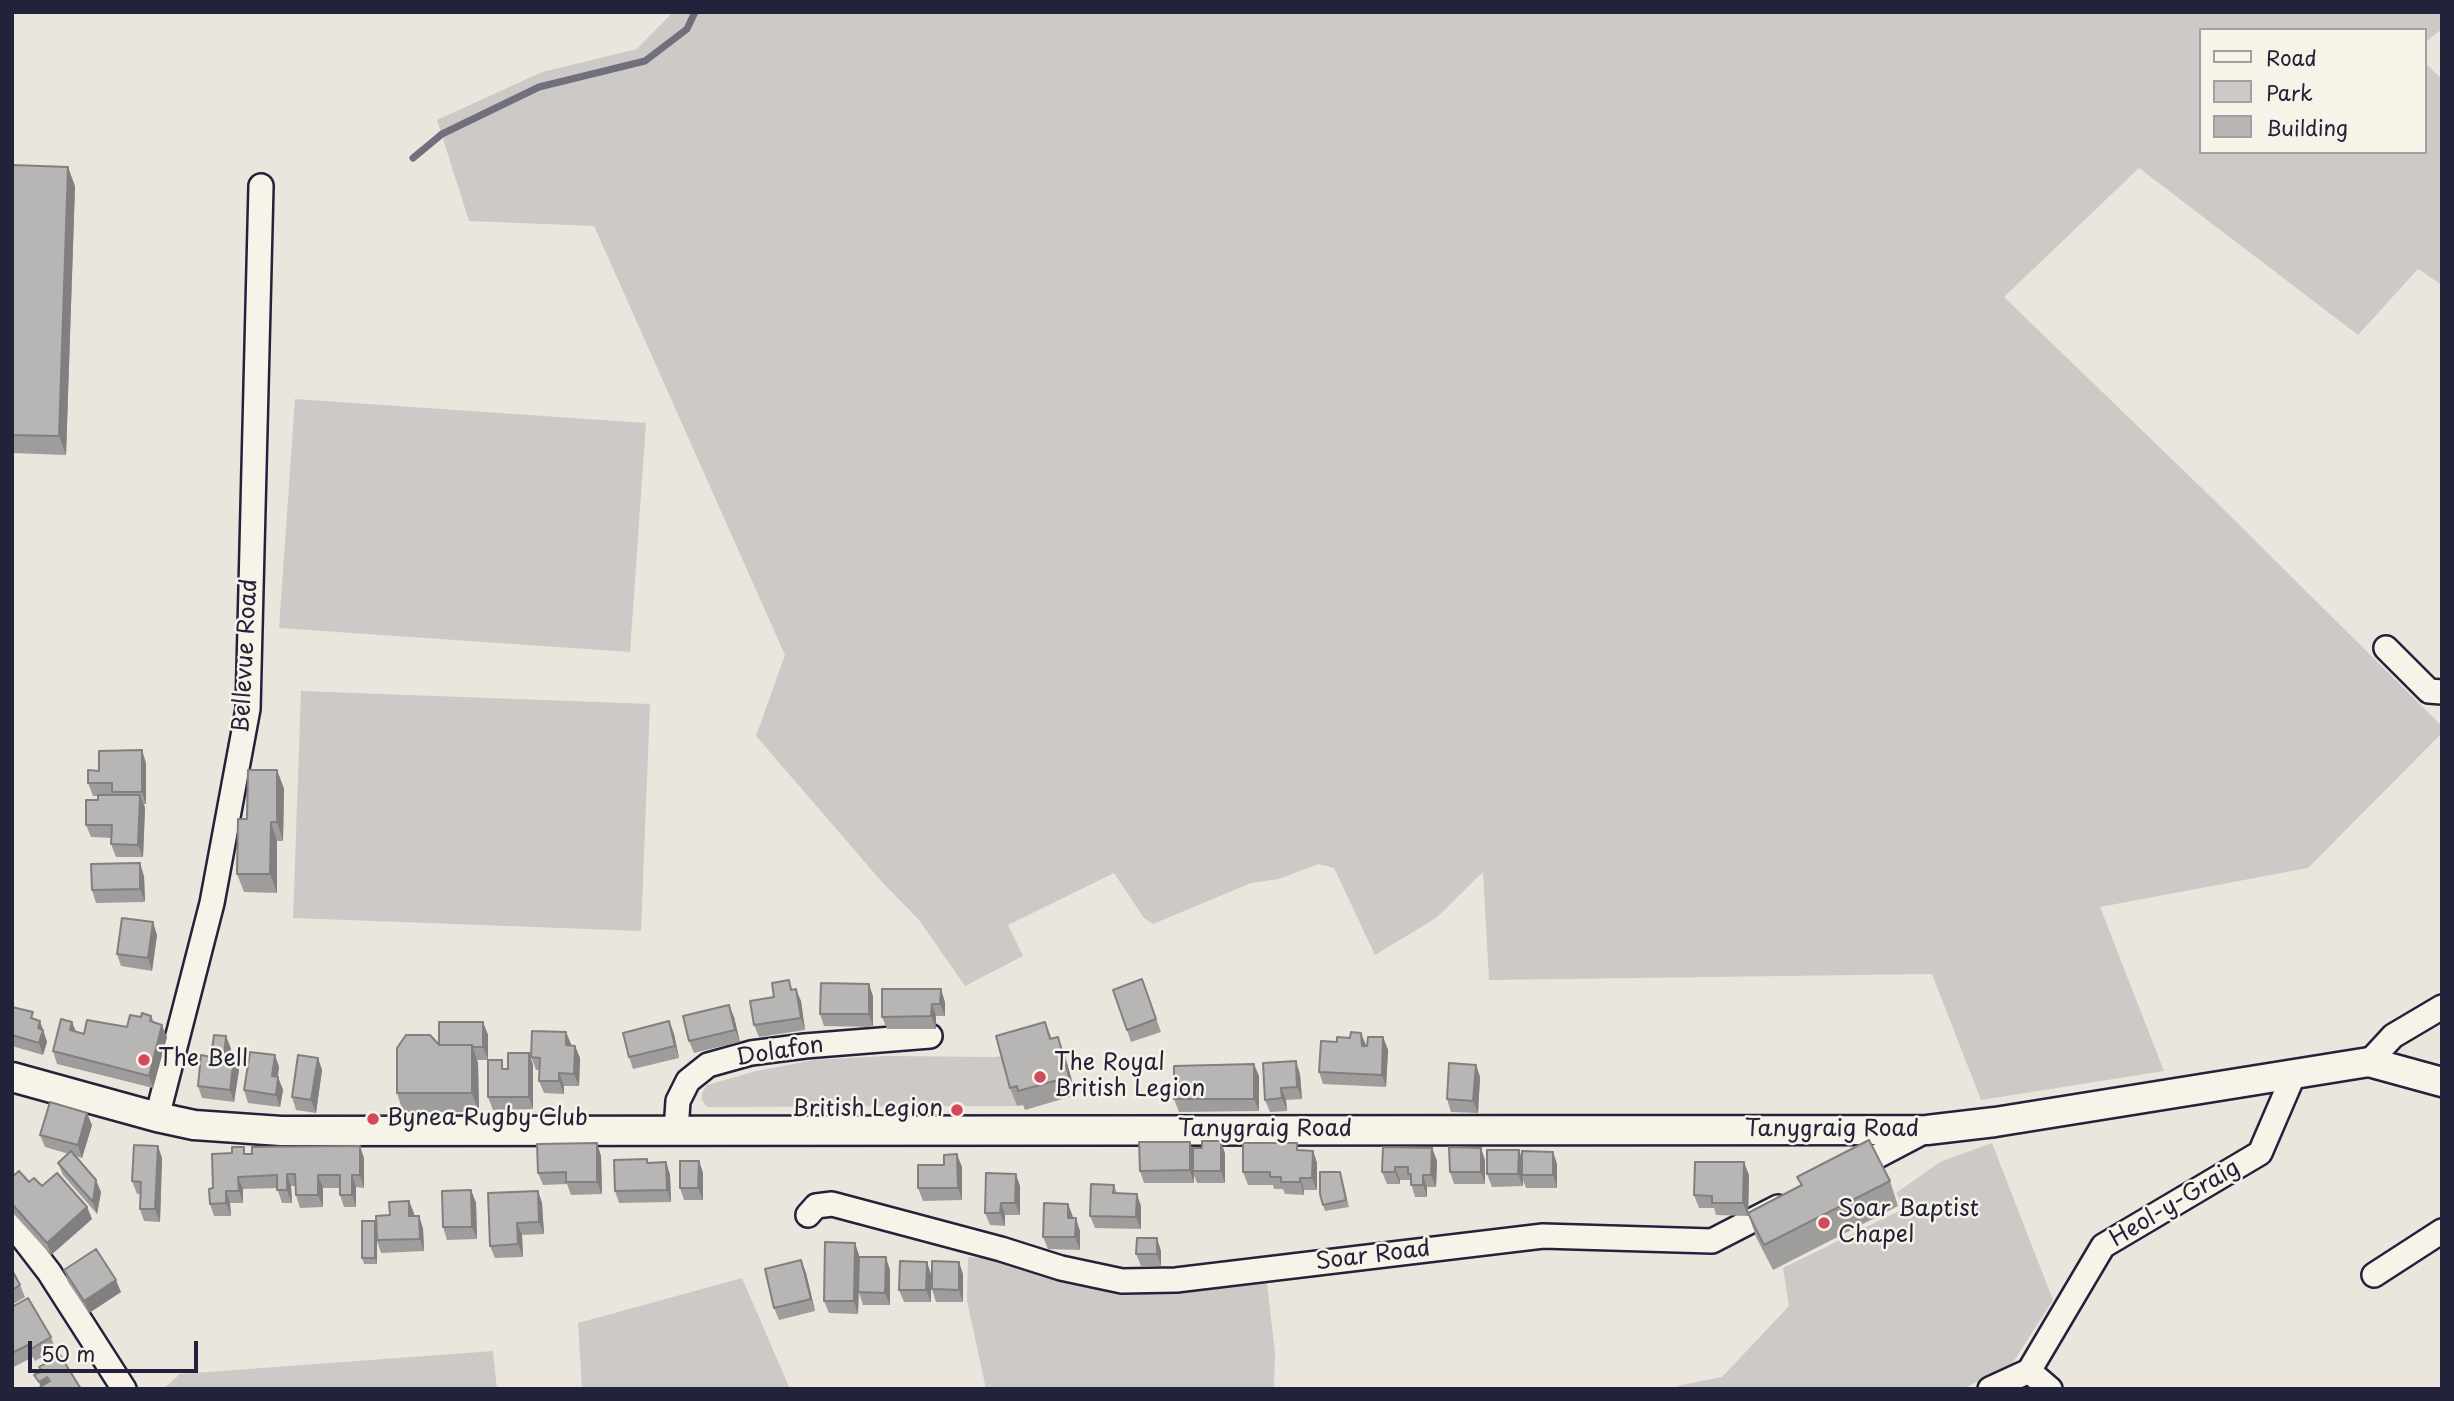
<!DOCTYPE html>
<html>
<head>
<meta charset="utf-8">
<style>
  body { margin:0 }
  #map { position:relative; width:2454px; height:1401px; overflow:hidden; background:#eae6de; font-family:"Playpen Sans",sans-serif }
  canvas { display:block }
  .frame { position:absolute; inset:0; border:14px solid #22223b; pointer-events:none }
  .legend { position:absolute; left:2199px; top:28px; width:228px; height:126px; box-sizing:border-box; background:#f7f3e8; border:2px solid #a29fa3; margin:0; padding:9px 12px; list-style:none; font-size:21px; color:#22223b }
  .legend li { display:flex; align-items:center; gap:14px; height:35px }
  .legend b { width:35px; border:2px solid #a29fa3 }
  .scale { position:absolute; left:28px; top:1341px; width:170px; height:32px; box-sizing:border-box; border:4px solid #22223b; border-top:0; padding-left:9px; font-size:21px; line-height:24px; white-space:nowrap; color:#22223b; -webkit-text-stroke:5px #f7f3e8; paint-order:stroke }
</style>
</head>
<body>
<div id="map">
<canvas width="2454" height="1401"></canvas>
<div class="frame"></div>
<ul class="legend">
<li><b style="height:9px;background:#f7f3e8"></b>Road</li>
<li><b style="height:19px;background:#cdc9c6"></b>Park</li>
<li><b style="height:19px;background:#b8b6b5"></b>Building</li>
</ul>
<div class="scale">50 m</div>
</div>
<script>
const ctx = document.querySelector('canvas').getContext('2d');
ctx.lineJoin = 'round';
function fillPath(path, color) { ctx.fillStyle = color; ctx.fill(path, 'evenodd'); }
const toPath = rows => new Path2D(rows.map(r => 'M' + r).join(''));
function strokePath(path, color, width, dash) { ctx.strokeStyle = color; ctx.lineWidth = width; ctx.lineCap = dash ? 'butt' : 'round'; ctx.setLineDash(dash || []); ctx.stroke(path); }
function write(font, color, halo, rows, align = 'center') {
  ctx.font = font + ' "Playpen Sans",sans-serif'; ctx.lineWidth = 5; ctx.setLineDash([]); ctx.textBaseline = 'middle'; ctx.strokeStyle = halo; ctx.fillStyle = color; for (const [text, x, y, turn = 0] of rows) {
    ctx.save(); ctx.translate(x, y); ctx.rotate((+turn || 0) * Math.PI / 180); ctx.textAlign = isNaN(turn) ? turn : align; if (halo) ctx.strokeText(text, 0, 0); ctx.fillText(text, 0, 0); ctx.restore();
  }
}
const green = toPath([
  [673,12,2442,12,2442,29,2424,43,2424,30,2200,30,2200,152,2424,152,2424,62,2442,79,2442,285,2418,269,2358,335,2139,168,2004,297,2210,496,2442,726,2442,733,2308,868,2100,907,2164,1071,1981,1100,1932,974,1489,980,1483,872,1436,918,1375,955,1334,868,1318,864,1279,879,1251,883,1153,924,1144,918,1114,873,1008,925,1023,956,965,986,919,920,882,882,756,736,785,655,594,226,469,221,437,120,542,72,637,49],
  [295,399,646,423,630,652,279,628],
  [301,691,650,704,641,931,293,918],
  [1003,1055,1017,1106,707,1107,702,1100,702,1093,707,1085,756,1071,814,1060,887,1056,997,1057],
  [1992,1143,2053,1300,2012,1364,1963,1389,1674,1389,1681,1385,1722,1377,1789,1306,1783,1268,1905,1208,1896,1193,1940,1162],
  [968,1257,1007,1260,1188,1285,1267,1283,1275,1353,1274,1389,986,1389,967,1301],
  [742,1278,790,1389,582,1389,578,1323],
  [493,1351,497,1389,163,1389,180,1374]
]);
const stream = toPath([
  [413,158,442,134,539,87,645,61,687,29,695,12]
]);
const minor = toPath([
  [2386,648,2429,691,2442,692],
  [2369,1062,2393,1036,2442,1007],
  [157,1117,212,903,248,709,261,186],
  [676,1131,678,1101,688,1081,708,1065,751,1053,805,1046,930,1036],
  [1849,1171,1927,1130],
  [808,1215,816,1206,832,1204,1001,1249,1061,1268,1122,1281,1176,1280,1543,1236,1712,1241,1778,1207],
  [12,1224,49,1272,124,1389],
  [2374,1275,2442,1231],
  [2029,1371,2050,1389],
  [1990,1389,2029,1371,2103,1246,2260,1153,2294,1074]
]);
const major = toPath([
  [12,1077,157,1117,194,1125,281,1131,1927,1130,1995,1122,2369,1062,2442,1082]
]);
const wall = toPath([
  [12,165,75,186,66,455,12,453],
  [146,763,146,804,144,804,145,808,143,857,116,857,111,844,112,838,91,837,86,825,98,800,98,796,93,796,88,783,99,771],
  [277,770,284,789,283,841,277,841,277,893,244,892,237,874,247,819],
  [144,876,145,902,96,903,92,890],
  [157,935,152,971,121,966,117,954],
  [1142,979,1161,1032,1131,1042,1113,990],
  [793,989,801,1001,805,1030,759,1037,754,1025,774,997],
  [882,989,945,1002,945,1016,936,1016,936,1029,887,1029,882,1017],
  [873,996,873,1027,824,1026,820,1014],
  [12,1007,40,1021,47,1042,43,1055,12,1046],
  [151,1016,154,1022,167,1037,153,1088,57,1064,53,1051,76,1032,84,1034,127,1027,141,1017],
  [734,1017,740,1042,694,1053,689,1041],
  [669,1021,674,1034,679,1058,633,1069,629,1057],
  [483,1022,488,1035,488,1060,477,1060,478,1063,479,1112,403,1112,397,1093,439,1045],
  [1045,1022,1052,1039,1058,1037,1065,1056,1076,1095,1025,1110,1023,1105,1017,1106,1010,1088],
  [566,1032,571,1045,575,1046,580,1058,579,1086,564,1086,564,1094,544,1093,539,1081,539,1070,536,1070,531,1057],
  [226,1036,231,1049,230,1057,239,1070,234,1102,202,1098,198,1086,211,1057],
  [1383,1037,1388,1050,1386,1087,1323,1084,1319,1072],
  [529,1053,533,1065,533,1109,493,1110,488,1097,506,1069,508,1069],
  [275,1055,279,1067,278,1077,283,1090,280,1107,248,1103,244,1090],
  [318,1058,322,1070,316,1113,296,1110,292,1097],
  [1476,1065,1480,1077,1478,1113,1451,1112,1447,1099],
  [1300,1074,1302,1099,1286,1100,1287,1111,1270,1112,1265,1100],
  [1259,1076,1259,1111,1179,1112,1174,1099],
  [92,1125,82,1158,75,1156,101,1192,97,1214,63,1175,58,1163,69,1154,45,1147,40,1135],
  [1221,1141,1225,1154,1225,1183,1197,1183,1194,1175,1194,1183,1144,1183,1140,1171,1193,1150],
  [597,1143,601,1156,602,1194,571,1195,567,1184,543,1185,538,1173],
  [1432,1148,1437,1161,1436,1187,1427,1187,1427,1197,1415,1197,1410,1180,1400,1180,1400,1184,1387,1184,1382,1172],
  [1300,1150,1313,1151,1317,1163,1317,1190,1304,1190,1304,1195,1285,1194,1283,1189,1274,1189,1273,1185,1248,1185,1243,1172],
  [1519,1150,1522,1158,1553,1152,1557,1164,1557,1188,1526,1188,1523,1180,1523,1186,1492,1187,1487,1174],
  [247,1154,364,1158,364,1188,356,1187,356,1207,344,1207,340,1195,340,1188,323,1188,323,1207,300,1208,296,1195,296,1186,291,1186,292,1203,282,1203,277,1188,243,1189,243,1203,230,1203,231,1216,214,1216,210,1204,213,1188],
  [162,1158,160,1222,144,1221,140,1209,140,1194,137,1194,132,1181],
  [647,1159,649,1163,666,1162,670,1175,671,1202,619,1203,615,1191],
  [1485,1160,1485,1184,1454,1184,1450,1172],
  [699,1161,703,1173,703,1200,684,1200,680,1188],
  [944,1165,962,1167,962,1200,923,1201,918,1188],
  [1749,1175,1748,1213,1801,1186,1797,1177,1890,1181,1898,1206,1773,1270,1756,1237,1748,1213,1748,1216,1716,1215,1714,1208,1699,1208,1694,1195],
  [12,1177,42,1186,87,1207,92,1219,51,1255,12,1212],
  [1342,1178,1349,1207,1325,1211,1323,1205],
  [1114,1185,1117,1193,1141,1206,1141,1229,1095,1228,1090,1216],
  [1020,1186,1020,1215,1005,1215,1005,1226,990,1225,985,1213],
  [471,1190,476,1203,477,1239,447,1240,443,1227],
  [538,1191,542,1203,544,1234,522,1235,523,1257,495,1258,490,1246],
  [1068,1204,1073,1218,1080,1231,1080,1250,1048,1249,1043,1237],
  [414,1213,414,1216,423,1228,424,1251,381,1253,377,1241,377,1264,364,1264,362,1258,375,1221,376,1225,390,1215],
  [855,1243,859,1257,890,1270,890,1305,863,1305,859,1293,858,1314,829,1313,824,1301],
  [1161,1251,1161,1266,1141,1266,1136,1254],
  [801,1260,806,1273,815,1311,779,1320,774,1308],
  [12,1270,20,1285,25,1297,12,1305],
  [64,1270,121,1292,89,1313,68,1282],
  [931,1274,931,1302,904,1302,899,1290],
  [963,1274,963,1302,936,1302,932,1289],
  [12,1307,51,1337,56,1350,35,1361,33,1357,12,1368]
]);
const shadedWall = toPath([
  [68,167,75,186,66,455,59,436],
  [142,750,146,763,146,804,142,792],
  [277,770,284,789,283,841,277,822],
  [140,795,145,808,143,857,138,845],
  [271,822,277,841,277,893,270,874],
  [140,863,144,876,145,902,140,889],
  [153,922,157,935,152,971,148,958],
  [869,984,873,996,873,1027,869,1014],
  [796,989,801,1001,805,1030,801,1018],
  [941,989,945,1002,945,1016,940,1004],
  [932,1004,936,1016,936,1029,931,1016],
  [729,1005,734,1017,740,1042,735,1030],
  [40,1021,47,1042,43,1055,39,1043,38,1028],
  [669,1021,674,1034,679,1058,675,1046],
  [72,1022,77,1034,70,1030],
  [483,1022,488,1035,488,1060,483,1047],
  [162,1025,167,1037,153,1088,149,1076],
  [566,1032,571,1044,570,1058,566,1045],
  [1361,1033,1366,1045,1367,1059,1362,1046],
  [226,1036,231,1049,229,1069,224,1056],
  [1058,1037,1065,1056,1076,1095,1069,1077],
  [1383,1037,1388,1050,1386,1087,1382,1075],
  [472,1045,478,1063,479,1112,472,1093],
  [575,1046,580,1058,579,1086,574,1074],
  [529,1053,533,1065,533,1109,529,1097],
  [275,1055,279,1067,276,1088,272,1076],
  [234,1058,239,1070,234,1102,230,1090],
  [318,1058,322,1070,316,1113,311,1100],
  [1296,1061,1300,1074,1302,1099,1297,1087],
  [1254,1064,1259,1076,1259,1111,1254,1099],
  [1476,1065,1480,1077,1478,1113,1473,1101],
  [559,1073,564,1086,564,1094,559,1081],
  [278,1077,283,1090,280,1107,276,1095],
  [1281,1088,1286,1100,1287,1111,1282,1098],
  [87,1113,92,1125,82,1158,78,1145],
  [1221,1141,1225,1154,1225,1183,1221,1171],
  [1190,1142,1194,1154,1193,1171,1194,1175,1194,1183,1190,1170],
  [597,1143,601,1156,602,1194,597,1182],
  [158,1146,162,1158,160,1222,155,1209],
  [360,1146,364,1158,364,1188,360,1175],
  [1432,1148,1437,1161,1436,1187,1431,1175],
  [1481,1148,1485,1160,1485,1184,1481,1172],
  [1519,1150,1523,1163,1522,1175,1523,1180,1523,1186,1518,1174],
  [1313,1151,1317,1163,1317,1190,1312,1178],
  [1553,1152,1557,1164,1557,1188,1553,1175],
  [957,1154,962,1167,962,1200,958,1188],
  [699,1161,703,1173,703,1200,698,1188],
  [666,1162,670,1175,671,1202,667,1190],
  [1744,1162,1749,1175,1748,1216,1743,1203],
  [1395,1167,1400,1180,1400,1184,1395,1172],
  [287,1174,291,1186,292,1203,287,1190],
  [1016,1174,1020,1186,1020,1215,1015,1203],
  [318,1175,323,1188,323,1207,318,1195],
  [352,1175,356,1187,356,1207,352,1195],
  [1423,1175,1427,1187,1427,1197,1423,1185],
  [238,1177,243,1189,243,1203,239,1191],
  [1300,1178,1304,1190,1304,1195,1300,1182],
  [96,1180,101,1192,97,1214,93,1202],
  [471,1190,476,1203,477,1239,472,1227],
  [226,1191,230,1203,231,1216,226,1203],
  [538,1191,542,1203,544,1234,539,1222],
  [1137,1194,1141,1206,1141,1229,1136,1217],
  [409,1201,414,1213,414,1229,409,1216],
  [1001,1203,1005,1215,1005,1226,1000,1213],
  [1068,1204,1073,1217,1073,1230,1068,1218],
  [87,1207,92,1219,51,1255,47,1243],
  [419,1216,423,1228,424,1251,420,1239],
  [1076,1218,1080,1231,1080,1250,1075,1237],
  [375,1221,377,1228,377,1264,375,1258],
  [517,1223,522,1235,523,1257,518,1244],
  [1157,1238,1161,1251,1161,1266,1157,1254],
  [855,1243,859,1255,858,1314,854,1301],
  [886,1257,890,1270,890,1305,885,1293],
  [801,1260,806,1273,815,1311,811,1299],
  [927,1262,931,1274,931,1302,926,1290],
  [959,1262,963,1274,963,1302,959,1290],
  [116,1280,121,1292,89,1313,84,1301],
  [47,1377,51,1389,41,1389,39,1382]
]);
const building = toPath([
  [12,165,68,167,59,436,12,435,12,165],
  [142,750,142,792,112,792,112,783,88,783,88,770,99,771,99,751,142,750],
  [248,770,277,770,277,822,271,822,270,874,237,874,238,819,247,819,248,770],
  [98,795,140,795,138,845,111,844,112,825,86,825,86,800,98,800,98,795],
  [140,863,140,889,92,890,91,864,140,863],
  [122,918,153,922,148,958,117,954,122,918],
  [1142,979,1156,1019,1127,1030,1113,990,1142,979],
  [789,980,791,990,796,989,801,1018,754,1025,750,1001,774,997,772,983,789,980],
  [821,983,869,984,869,1014,820,1014,821,983],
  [882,989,941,989,940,1004,932,1004,931,1016,882,1017,882,989],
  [729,1005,735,1030,689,1041,683,1016,729,1005],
  [12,1007,33,1012,31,1018,40,1021,38,1028,43,1030,39,1043,12,1035,12,1007],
  [142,1013,151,1016,150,1021,162,1025,149,1076,53,1051,61,1019,72,1022,70,1030,84,1034,87,1020,127,1027,130,1015,141,1017,142,1013],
  [669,1021,675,1046,629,1057,623,1033,669,1021],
  [439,1022,483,1022,483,1047,473,1047,472,1045,439,1045,439,1022],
  [1045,1022,1050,1039,1058,1037,1069,1077,1018,1091,1017,1086,1010,1088,996,1036,1045,1022],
  [532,1031,566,1032,566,1045,575,1046,574,1074,559,1073,559,1081,539,1081,540,1058,531,1057,532,1031],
  [1351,1032,1361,1033,1362,1046,1367,1046,1368,1037,1383,1037,1382,1075,1319,1072,1321,1041,1337,1042,1337,1037,1350,1038,1351,1032],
  [214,1035,226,1036,224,1056,234,1058,230,1090,198,1086,201,1055,211,1057,214,1035],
  [406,1035,430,1035,439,1045,472,1045,472,1093,397,1093,397,1048,406,1035],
  [250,1052,275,1055,272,1076,278,1077,276,1095,244,1090,250,1052],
  [508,1053,529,1053,529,1097,488,1097,488,1060,502,1060,502,1069,508,1069,508,1053],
  [298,1055,318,1058,311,1100,292,1097,298,1055],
  [1296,1061,1297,1087,1281,1088,1282,1098,1265,1100,1263,1063,1296,1061],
  [1449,1063,1476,1065,1473,1101,1447,1099,1449,1063],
  [1254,1064,1254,1099,1174,1099,1174,1066,1254,1064],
  [50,1102,87,1113,78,1145,40,1135,50,1102],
  [1869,1140,1890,1181,1764,1245,1748,1213,1802,1185,1797,1177,1869,1140],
  [1202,1141,1221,1141,1221,1171,1193,1171,1193,1148,1202,1148,1202,1141],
  [1139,1142,1190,1142,1190,1170,1140,1171,1139,1142],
  [597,1143,597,1182,566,1182,566,1172,538,1173,537,1144,597,1143],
  [1243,1143,1297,1143,1297,1150,1313,1151,1312,1178,1300,1178,1300,1182,1281,1182,1281,1177,1270,1177,1270,1172,1243,1172,1243,1143],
  [134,1145,158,1146,155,1209,140,1209,141,1182,132,1181,134,1145],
  [360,1146,360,1175,352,1175,352,1195,340,1195,340,1175,318,1175,318,1195,296,1195,295,1174,287,1174,287,1190,277,1190,277,1175,238,1177,239,1191,226,1191,226,1203,210,1204,209,1189,213,1188,212,1154,232,1153,232,1147,244,1147,244,1154,252,1154,252,1147,360,1146],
  [1383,1147,1432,1148,1431,1175,1423,1175,1423,1185,1411,1185,1411,1174,1408,1174,1408,1167,1395,1167,1395,1172,1382,1172,1383,1147],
  [1449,1147,1481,1148,1481,1172,1450,1172,1449,1147],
  [1487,1150,1519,1150,1518,1174,1487,1174,1487,1150],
  [71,1151,96,1180,93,1202,58,1163,71,1151],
  [1522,1151,1553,1152,1553,1175,1522,1175,1522,1151],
  [957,1154,958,1188,918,1188,918,1165,944,1165,944,1155,957,1154],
  [647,1159,647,1163,666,1162,667,1190,615,1191,614,1160,647,1159],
  [680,1161,699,1161,698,1188,680,1188,680,1161],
  [1695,1162,1744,1162,1743,1203,1712,1203,1712,1196,1694,1195,1695,1162],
  [19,1171,29,1182,34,1178,42,1186,57,1173,87,1207,47,1243,12,1204,12,1177,19,1171],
  [1320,1172,1340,1172,1346,1200,1323,1205,1320,1194,1320,1172],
  [986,1173,1016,1174,1015,1203,1001,1203,1000,1213,985,1213,986,1173],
  [1091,1184,1114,1185,1113,1193,1137,1194,1136,1217,1090,1216,1091,1184],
  [471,1190,472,1227,443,1227,442,1191,471,1190],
  [538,1191,539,1222,517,1223,518,1244,490,1246,488,1193,538,1191],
  [409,1201,409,1216,419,1216,420,1239,377,1240,376,1216,390,1215,389,1202,409,1201],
  [1044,1203,1068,1204,1068,1218,1076,1218,1075,1237,1043,1237,1044,1203],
  [362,1221,375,1221,375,1258,362,1258,362,1221],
  [1137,1238,1157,1238,1157,1254,1136,1254,1137,1238],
  [825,1242,855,1243,854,1301,824,1301,825,1242],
  [96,1249,116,1280,84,1301,64,1270,96,1249],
  [859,1257,886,1257,885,1293,858,1292,859,1257],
  [801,1260,811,1299,774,1308,765,1269,801,1260],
  [900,1261,927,1262,926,1290,899,1290,900,1261],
  [932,1261,959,1262,959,1290,932,1289,932,1261],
  [12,1270,20,1285,12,1290,12,1270],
  [28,1298,51,1337,31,1349,28,1345,12,1353,12,1307,28,1298],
  [60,1355,81,1389,37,1389,50,1381,47,1377,39,1382,34,1375,42,1371,39,1367,60,1355]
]);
const markers = [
  [144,1060,7,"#d1495b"],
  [1040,1077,7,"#d1495b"],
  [957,1110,7,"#d1495b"],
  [373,1119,7,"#d1495b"],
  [1824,1223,7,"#d1495b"]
];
const streetNames = [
  ["Bellevue Road",246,656,-87],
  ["Dolafon",780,1052,-9],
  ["Tanygraig Road",1265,1130],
  ["Tanygraig Road",1832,1130],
  ["Heol-y-Graig",2175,1204,-31],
  ["Soar Road",1373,1256,-7]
];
const poiNames = [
  ["The Bell",158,1060],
  ["The Royal",1054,1064],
  ["British Legion",1054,1090],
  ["British Legion",943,1110,"right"],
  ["Bynea Rugby Club",387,1119],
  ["Soar Baptist",1838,1210],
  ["Chapel",1838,1236]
];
fillPath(green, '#cdc9c6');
strokePath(stream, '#716f7b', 7);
strokePath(minor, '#22223b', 28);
strokePath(major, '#22223b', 33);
strokePath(minor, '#f7f3e8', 23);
strokePath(major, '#f7f3e8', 28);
fillPath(wall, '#9e9d9c');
fillPath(shadedWall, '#817f7f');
fillPath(building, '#b8b6b5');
strokePath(building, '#817f7f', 2);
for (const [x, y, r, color] of markers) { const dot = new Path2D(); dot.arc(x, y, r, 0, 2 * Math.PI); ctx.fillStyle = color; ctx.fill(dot); strokePath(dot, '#f7f3e8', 2.5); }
write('23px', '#22223b', '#f7f3e8', streetNames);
write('23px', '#22223b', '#f7f3e8', poiNames, 'left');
</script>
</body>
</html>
